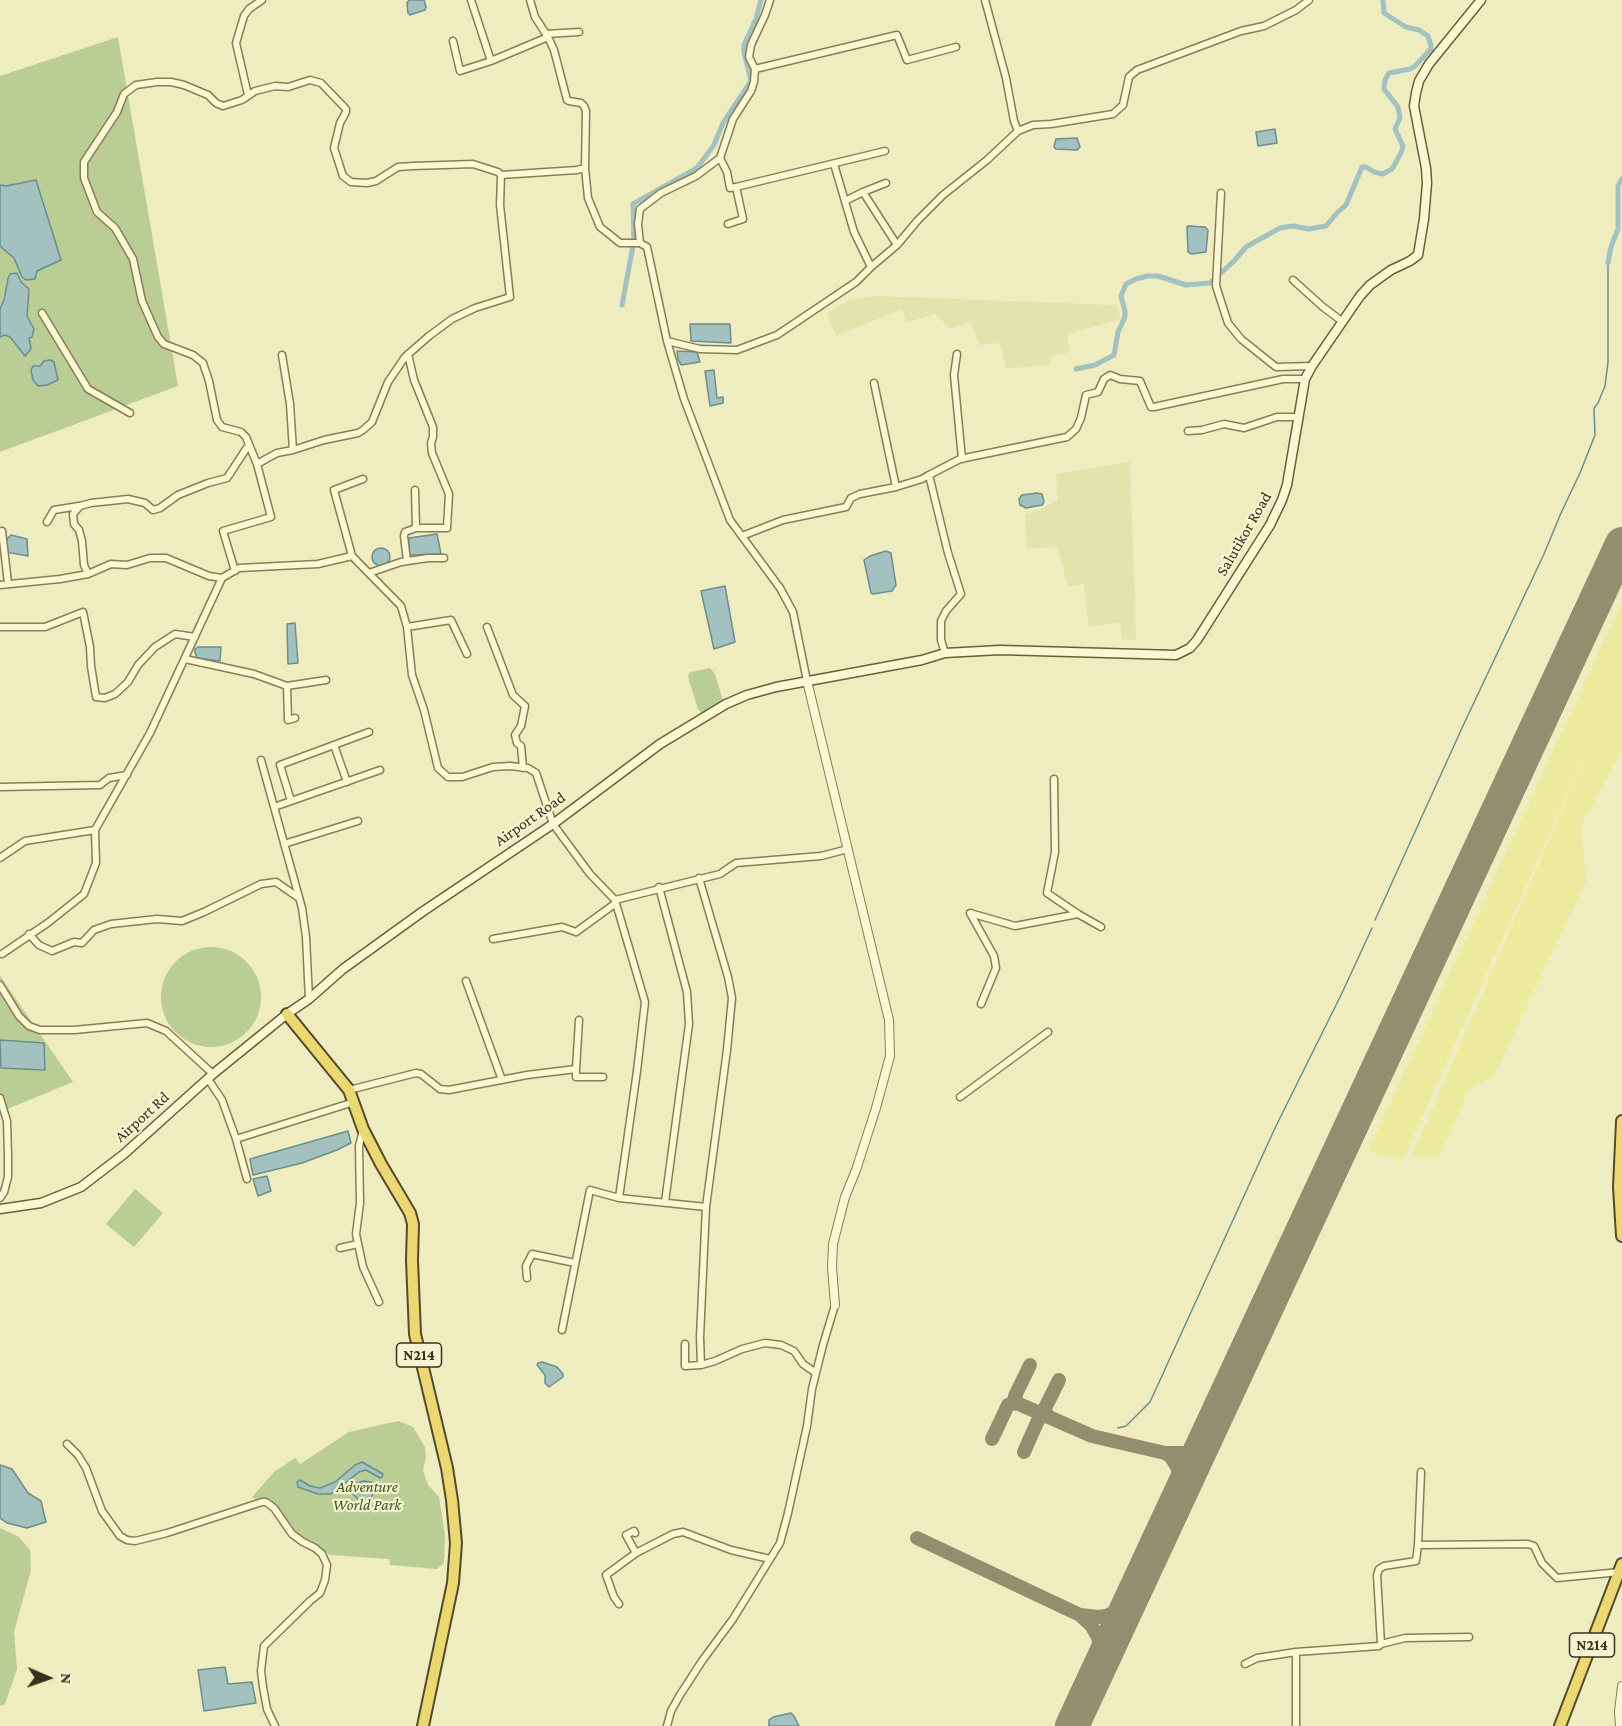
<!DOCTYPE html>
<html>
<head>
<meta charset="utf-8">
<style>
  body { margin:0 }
  #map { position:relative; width:1622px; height:1726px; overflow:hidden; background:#efecc0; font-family:"Crimson Pro",serif }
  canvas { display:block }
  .north { position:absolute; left:18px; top:1648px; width:60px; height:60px; -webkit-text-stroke:4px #f6f4d0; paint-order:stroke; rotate:92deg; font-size:16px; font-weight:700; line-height:24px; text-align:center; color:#38301c }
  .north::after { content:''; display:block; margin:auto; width:21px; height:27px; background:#38301c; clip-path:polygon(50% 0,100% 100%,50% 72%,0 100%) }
</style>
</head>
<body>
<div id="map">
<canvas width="1622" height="1726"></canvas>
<div class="north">N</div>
</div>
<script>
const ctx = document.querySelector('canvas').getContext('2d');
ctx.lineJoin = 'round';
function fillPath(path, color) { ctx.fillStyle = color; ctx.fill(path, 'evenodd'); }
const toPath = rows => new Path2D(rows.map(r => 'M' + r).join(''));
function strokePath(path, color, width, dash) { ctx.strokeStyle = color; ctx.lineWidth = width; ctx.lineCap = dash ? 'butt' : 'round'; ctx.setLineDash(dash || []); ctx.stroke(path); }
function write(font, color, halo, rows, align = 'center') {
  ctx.font = font + ' "Crimson Pro",serif'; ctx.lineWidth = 4.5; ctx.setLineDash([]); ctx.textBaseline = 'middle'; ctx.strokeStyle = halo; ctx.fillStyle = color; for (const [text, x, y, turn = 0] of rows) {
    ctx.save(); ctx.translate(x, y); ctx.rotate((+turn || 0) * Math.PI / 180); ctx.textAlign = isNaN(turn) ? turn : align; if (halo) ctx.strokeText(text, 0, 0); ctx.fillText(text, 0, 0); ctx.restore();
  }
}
const farmland = toPath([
  [875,296,1116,305,1121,319,1067,334,1070,352,1051,356,1051,364,1006,369,1000,343,980,345,971,322,950,329,936,314,906,322,902,309,836,336,827,313,849,300],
  [1130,462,1136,640,1122,639,1120,622,1089,627,1084,584,1068,586,1057,547,1027,549,1025,515,1058,501,1056,474]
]);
const green = toPath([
  [118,37,178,386,0,452,0,76],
  [710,668,715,674,723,701,705,713,702,713,698,709,688,677,689,673,692,672],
  '161 997a50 50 0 1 1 100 0a50 50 0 1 1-100 0Z',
  [0,976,73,1082,0,1112],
  [135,1189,163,1213,134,1247,106,1224],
  [398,1421,413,1427,425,1447,426,1458,423,1470,428,1485,439,1497,445,1535,444,1563,437,1569,390,1565,389,1559,330,1555,299,1534,273,1510,252,1497,274,1472,295,1458,300,1464,349,1432],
  [0,1528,19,1537,30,1550,31,1570,14,1632,17,1669,5,1704,0,1706]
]);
const sand = toPath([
  [1622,602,1622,750,1581,826,1586,881,1493,1077,1469,1089,1438,1160,1412,1156,1604,713,1402,1161,1368,1151]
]);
const water = toPath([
  [409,0,424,0,426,7,425,10,410,15,408,13,407,3,409,0],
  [1275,129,1277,143,1258,146,1256,132,1275,129],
  [1077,138,1080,147,1077,150,1056,149,1054,147,1056,139,1077,138],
  [36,180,61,260,37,271,35,279,26,280,22,277,14,258,0,246,0,185,6,186,36,180],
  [1188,226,1205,227,1208,230,1206,252,1191,254,1188,252,1187,227,1188,226],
  [17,273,21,282,29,289,27,316,34,329,32,337,29,338,31,349,25,356,10,337,5,335,0,337,0,309,4,300,8,279,10,274,17,273],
  [690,324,730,324,731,343,691,341,690,324],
  [677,351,697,352,700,362,681,365,678,359,677,351],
  [44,361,50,360,54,362,58,380,47,385,38,386,33,380,31,370,33,366,40,366,44,361],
  [714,370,717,398,723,397,723,403,710,406,705,371,714,370],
  [1037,493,1042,494,1044,502,1042,505,1026,508,1020,505,1019,499,1022,495,1037,493],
  [437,534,441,554,409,555,409,538,437,534],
  [11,535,27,539,28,556,6,552,6,540,11,535],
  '372 557a9 9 0 1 1 18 0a9 9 0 1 1-18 0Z',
  [886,551,891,553,896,585,892,591,873,594,871,593,864,560,870,556,886,551],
  [725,586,735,642,714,649,701,591,725,586],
  [295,623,298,663,288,664,287,624,295,623],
  [198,647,221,647,220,661,197,658,195,652,195,649,198,647],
  [0,1040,44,1043,45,1070,1,1068,0,1040],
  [348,1131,351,1143,337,1150,302,1163,253,1175,250,1159,348,1131],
  [267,1176,271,1191,258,1196,253,1179,267,1176],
  [542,1362,557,1367,563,1374,563,1377,549,1387,545,1383,545,1375,537,1365,538,1363,542,1362],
  [362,1462,383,1474,382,1477,380,1478,366,1470,359,1472,331,1494,318,1494,298,1487,297,1482,300,1480,310,1486,320,1488,335,1482,355,1465,362,1462],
  [0,1465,12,1469,28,1493,41,1501,46,1522,27,1528,7,1523,0,1518,0,1465],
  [363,1481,371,1482,373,1487,372,1496,369,1499,358,1499,353,1494,353,1485,363,1481],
  [225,1667,228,1684,252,1682,256,1703,204,1711,198,1670,225,1667],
  [791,1713,794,1716,799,1726,769,1726,769,1720,773,1717,791,1713]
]);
const stream = toPath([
  [1375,920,1462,728,1544,554,1561,513,1580,473,1595,435,1594,408,1598,403,1605,386,1608,362,1608,263],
  [1118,1428,1126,1426,1150,1402,1275,1128,1342,993,1372,928]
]);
const canal = toPath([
  [634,240,633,204,697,168,714,145,723,123,751,81,744,53,744,45,756,19,761,0],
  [1608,263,1611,247,1618,229,1618,186,1622,179],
  [622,305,633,246],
  [1076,369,1095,365,1114,355,1118,332,1125,317,1125,311,1121,296,1126,284,1136,279,1147,276,1158,276,1186,285,1210,283,1234,261,1246,247,1280,228,1293,226,1309,229,1326,226,1337,213,1346,205,1362,167,1366,167,1374,172,1383,174,1392,169,1401,153,1403,146,1395,129,1400,118,1398,107,1384,89,1385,80,1389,73,1410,69,1414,67,1431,49,1431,46,1428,36,1419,30,1406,27,1384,13,1383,0]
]);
const taxiway = toPath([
  [1019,1404,1092,1436,1165,1453,1185,1453,1192,1451,1205,1440],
  [1049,1417,1045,1412,1045,1408,1059,1380],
  [992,1439,1008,1405,1012,1403,1019,1404,1016,1400,1015,1396,1030,1365],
  [1024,1452,1039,1418,1043,1416,1048,1417],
  [1165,1453,1171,1457,1177,1467,1181,1480,1182,1490],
  [917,1538,1080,1615],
  [1098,1671,1101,1652,1098,1637,1091,1625,1080,1615,1098,1617,1106,1616,1121,1609,1130,1601]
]);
const runway = toPath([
  [1072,1726,1622,544]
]);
const minor = toPath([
  [471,0,491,61],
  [530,0,535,17,548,37,554,50,567,100,569,101,581,103,584,106,586,111,585,168,588,198,600,227,609,234,620,243,640,243,647,247,667,341,684,399,730,520,780,588,793,612,807,681],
  [985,0,1006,78,1014,121,1018,131],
  [546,34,579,32],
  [453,41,460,71,491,61,548,37],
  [755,69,897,35,907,60,956,47],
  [248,95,236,43,244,16,249,9,262,0],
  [834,164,854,232,871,267],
  [501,175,577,170,585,168],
  [736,187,885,151],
  [863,192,897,245],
  [1221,193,1216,286,1228,323,1241,339,1276,367,1312,366],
  [845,201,863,192,886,183],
  [728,224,743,219,736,187,730,188,727,172,720,158,733,119,751,91,754,82,755,69,749,57,751,45,765,15,770,0],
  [640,243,638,224,640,209,661,193,696,176,720,158],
  [1293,280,1323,307,1343,322],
  [42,313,88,389,130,413],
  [667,341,700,349,737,350,777,335,856,282,871,267,897,245,918,220,943,195,987,160,1018,131,1033,125,1051,124,1113,114,1123,105,1129,77,1137,70,1241,31,1264,26,1296,10,1309,0],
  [957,354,954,375,962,459],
  [282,355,290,404,293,450],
  [874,383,896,487],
  [1188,431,1202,430,1224,424,1244,428,1277,417,1299,417],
  [929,475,960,459,1067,437,1076,429,1081,418,1086,395,1098,392,1104,379,1110,375,1120,379,1140,381,1151,407,1154,407,1283,379,1305,379],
  [415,490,416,528],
  [47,522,54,510,79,506],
  [2,531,8,583],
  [742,536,783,520,846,507,851,498,860,494,896,487,922,479,929,475,948,553,961,594,946,611,941,621,941,640,945,653],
  [352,556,334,490,363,479],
  [407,561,404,536,405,532,416,528,447,528,449,494,432,453,431,443,433,437,433,427,414,380,408,354],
  [235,571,223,531,271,517,257,464,277,453,293,450,324,440,358,433,363,430,372,422,388,382,405,357,429,336,452,319,475,308,510,297,500,205,501,175,498,172,473,164,413,166,398,167,376,181,367,183,351,182,343,176,334,148,340,123,346,112,346,109,321,83,310,80,288,87,275,86,255,91,242,100,223,106,216,103,208,95,184,85,171,82,157,82,136,85,124,94,117,112,84,162,84,178,97,212,115,228,133,259,142,301,158,337,164,344,193,355,203,363,209,381,217,420,222,427,241,432,246,437,257,464],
  [369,573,401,562,428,558,444,558],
  [88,574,84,565,82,541,79,530,74,524,73,514,80,506,91,503,128,499,145,503,153,510,160,508,178,495,208,483,227,478,248,446],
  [0,585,60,579,88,574,111,564,127,565,150,558,166,558,209,576,222,578],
  [0,627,45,627,83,612,90,647,91,666,96,697,105,698,115,694,128,682,138,665,155,647,175,634,195,637],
  [407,627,451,620,467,654],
  [487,627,513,695,525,706,521,726,515,735,517,743,521,746,523,768],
  [185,659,254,674,287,686,288,720,295,718],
  [287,686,326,680],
  [334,745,347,782],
  [261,760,302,908,306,937,309,999],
  [1054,779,1055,852,1047,893,1078,914],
  [0,787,100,785,109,778,127,775],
  [291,801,280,765,369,732],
  [274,807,380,770],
  [284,844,358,821],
  [0,858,25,841,95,830,150,733,222,578,239,568,318,564,352,556,401,606,407,627,412,675,424,710,438,768,448,777,462,777,493,767,510,766,528,768,536,773,553,824,590,874,615,900,645,1002,637,1071,619,1198],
  [699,878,728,977,732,998,727,1050,706,1207,700,1337,701,1365],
  [659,887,687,992,689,1024,665,1202],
  [615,900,720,874,736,863,821,856,848,849],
  [29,934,39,945,52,951,74,942,82,943,94,930,111,924,157,919,182,921,204,912,261,884,276,882,299,898],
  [493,939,562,927,576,932,616,903],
  [2,954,49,922,84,894,96,863,95,830],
  [466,981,502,1080],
  [0,985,19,1016,29,1026,40,1030,74,1030,147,1023,166,1031,213,1074],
  [981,1004,996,968,994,956,970,913,1015,926,1078,914,1101,927],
  [576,1069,579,1020],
  [208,1079,222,1100,236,1139,247,1179],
  [349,1090,416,1073,421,1074,440,1089,449,1090,527,1075,576,1069,576,1077,603,1077],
  [960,1097,1048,1032],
  [0,1098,7,1121,8,1155,8,1177,4,1192,0,1198],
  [363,1130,359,1146,360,1203,356,1234,363,1267,379,1302],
  [236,1139,354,1102],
  [340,1248,358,1244],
  [527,1278,526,1266,532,1254,575,1263],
  [562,1330,590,1190,619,1198,706,1207],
  [685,1344,685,1366,701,1365,715,1361,742,1349,765,1343,781,1345,794,1351,803,1364,816,1373],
  [67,1444,78,1455,86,1468,102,1511,120,1536,127,1540,135,1541,167,1533,262,1502,266,1502,274,1508,292,1534,303,1542,315,1548,322,1554,327,1565,325,1580,320,1593,310,1601,264,1646,261,1671,263,1687,267,1709,275,1726],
  [635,1533,634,1531,626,1535,636,1553],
  [1418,1545,1421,1472],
  [619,1604,614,1597,606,1575,636,1553,673,1534,683,1532,731,1550,770,1559],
  [1381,1644,1405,1638,1469,1637],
  [1245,1664,1257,1658,1296,1652],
  [667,1726,671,1711,680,1695,702,1661,733,1619,780,1543,788,1513,807,1426,812,1389,823,1345,835,1305],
  [1296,1726,1296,1652,1379,1646,1381,1644,1377,1575,1379,1569,1384,1566,1416,1561,1418,1545,1528,1544,1534,1546,1542,1563,1557,1578,1620,1572]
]);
const tertiary = toPath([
  [807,681,889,1020,890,1056,876,1108,856,1170,845,1197,833,1244,832,1267,835,1305],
  [1620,1726,1619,1712,1622,1686]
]);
const secondary = toPath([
  [0,1209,41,1203,81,1187,124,1154,213,1074,287,1014,309,999,343,969,422,912,553,824,660,744,726,704,747,695,776,687,922,660,945,653,1000,650,1176,655,1190,648,1197,640,1270,525,1282,500,1287,485,1305,379,1312,366,1360,296,1370,285,1391,270,1410,261,1418,255,1424,219,1427,183,1426,168,1414,106,1416,93,1419,81,1429,64,1481,0]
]);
const trunk = toPath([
  [287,1014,349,1090,363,1129,381,1164,410,1213,413,1224,412,1260,415,1334,447,1468,452,1500,456,1543,453,1583,423,1726],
  [1622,1121,1619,1187,1622,1236],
  [1560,1726,1622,1564]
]);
const shields = [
  [419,1355,45],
  [1592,1645,45]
];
const shieldNames = [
  ["N214",419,1355],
  ["N214",1592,1645]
];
const streetNames = [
  ["Salutikor Road",1244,534,-60],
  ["Airport Road",530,819,-35],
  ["Airport Rd",142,1117,-42]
];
const parkNames = [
  ["Adventure",367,1487],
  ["World Park",367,1505]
];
fillPath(farmland, '#e1e5ad');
fillPath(green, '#b9cd94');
fillPath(sand, '#ecea9c');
fillPath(water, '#a3c1bf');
strokePath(water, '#6a8f8f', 1.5);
strokePath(stream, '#6a8f8f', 1.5);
strokePath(canal, '#a3c1bf', 5);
strokePath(taxiway, '#948e6e', 14);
strokePath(runway, '#948e6e', 34);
strokePath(minor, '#897d57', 9);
strokePath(tertiary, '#897d57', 10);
strokePath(secondary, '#6a5e3b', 11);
strokePath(trunk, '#564a2c', 14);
strokePath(minor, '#faf7d3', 6);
strokePath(tertiary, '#faf7d3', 8);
strokePath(secondary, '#faf7d3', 8);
strokePath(trunk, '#ebd872', 10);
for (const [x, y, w] of shields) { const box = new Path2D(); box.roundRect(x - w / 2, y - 12, w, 24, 4.5); ctx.fillStyle = '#f6f4d0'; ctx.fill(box); strokePath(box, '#38301c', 1.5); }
write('bold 15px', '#38301c', null, shieldNames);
write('16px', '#38301c', '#f6f4d0', streetNames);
write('italic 16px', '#3c5522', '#f6f4d0', parkNames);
</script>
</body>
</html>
